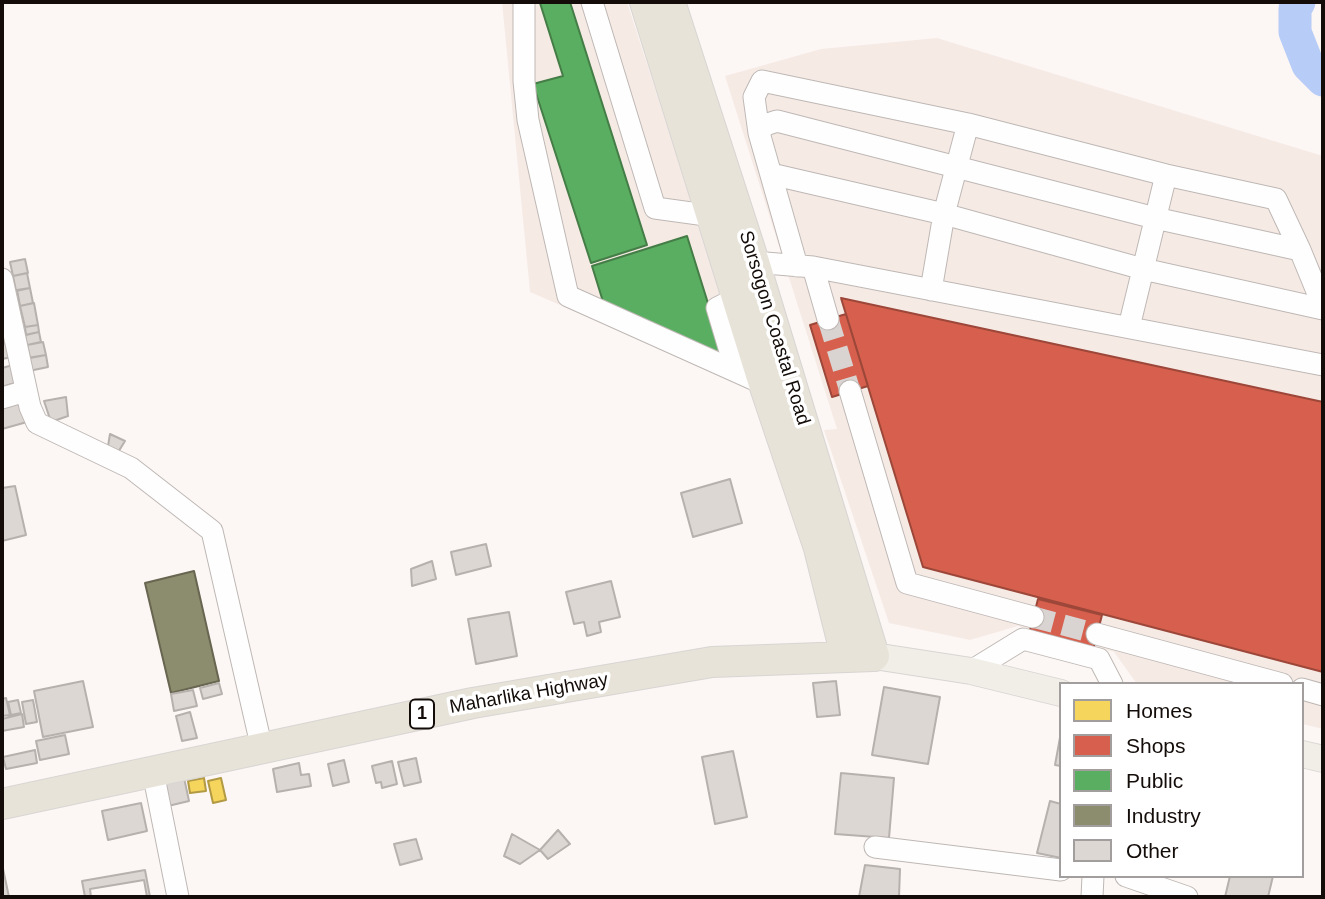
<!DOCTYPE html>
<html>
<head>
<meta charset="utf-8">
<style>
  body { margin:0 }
  #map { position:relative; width:1325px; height:899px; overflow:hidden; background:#fcf7f5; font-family:Helvetica,sans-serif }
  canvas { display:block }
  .frame { position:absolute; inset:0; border:4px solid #130c09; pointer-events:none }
  .legend { position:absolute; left:1059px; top:682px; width:245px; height:196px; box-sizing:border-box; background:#fff; border:2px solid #a19e9d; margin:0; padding:9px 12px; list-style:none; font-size:21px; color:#130c09 }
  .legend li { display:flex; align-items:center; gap:14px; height:35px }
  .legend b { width:35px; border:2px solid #a19e9d }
</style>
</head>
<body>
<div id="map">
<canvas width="1325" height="899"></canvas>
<div class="frame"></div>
<ul class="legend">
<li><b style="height:19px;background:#f6d55c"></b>Homes</li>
<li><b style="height:19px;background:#d6604d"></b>Shops</li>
<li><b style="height:19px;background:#5aae61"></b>Public</li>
<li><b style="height:19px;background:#8c8c6e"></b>Industry</li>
<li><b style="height:19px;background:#ddd7d3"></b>Other</li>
</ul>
</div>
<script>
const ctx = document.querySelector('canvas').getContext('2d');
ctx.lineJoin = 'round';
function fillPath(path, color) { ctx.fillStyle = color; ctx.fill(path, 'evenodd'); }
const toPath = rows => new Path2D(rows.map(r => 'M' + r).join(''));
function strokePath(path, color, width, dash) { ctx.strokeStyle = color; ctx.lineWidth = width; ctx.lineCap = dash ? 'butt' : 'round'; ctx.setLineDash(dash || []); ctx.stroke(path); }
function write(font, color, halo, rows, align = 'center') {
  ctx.font = font + ' Helvetica,sans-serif'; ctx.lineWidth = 7; ctx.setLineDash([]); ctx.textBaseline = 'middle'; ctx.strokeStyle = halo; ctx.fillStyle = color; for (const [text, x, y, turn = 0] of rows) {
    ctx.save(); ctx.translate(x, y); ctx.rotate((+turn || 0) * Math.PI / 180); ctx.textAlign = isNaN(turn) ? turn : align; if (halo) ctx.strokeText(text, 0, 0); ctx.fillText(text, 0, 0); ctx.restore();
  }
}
const built = toPath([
  [502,2,627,2,752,388,530,292],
  [937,38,1323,156,1323,729,1302,724,1302,684,1137,684,1114,652,1018,626,970,640,889,623,824,430,837,429,725,76,821,49]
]);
const homes = toPath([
  [204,778,206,791,190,793,188,781,204,778],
  [221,778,226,800,213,803,208,781,221,778]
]);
const shops = toPath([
  [841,298,1323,402,1323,672,923,567,841,298],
  [846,314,868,386,832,397,810,325,846,314],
  [1038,599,1102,615,1093,650,1029,634,1038,599]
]);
const public = toPath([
  [570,2,647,245,591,263,533,84,563,76,540,3,570,2],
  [687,236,726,361,605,308,592,266,687,236]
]);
const industry = toPath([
  [194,571,219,681,171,693,145,583,194,571]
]);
const river = toPath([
  [1299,2,1295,9,1295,32,1308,65,1323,80]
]);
const building = toPath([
  [25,259,28,273,13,276,10,262,25,259],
  [27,273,30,288,16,291,13,276,27,273],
  [30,288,33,303,20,306,17,290,30,288],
  [34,303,38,325,25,327,20,306,34,303],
  [38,325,39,332,26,335,25,327,38,325],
  [39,332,41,342,27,345,25,335,39,332],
  [43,342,46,355,30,358,27,345,43,342],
  [8,343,12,357,2,359,2,344,8,343],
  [46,355,48,367,29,371,27,358,46,355],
  [13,365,18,382,2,387,2,368,13,365],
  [66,397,68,416,51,422,44,401,66,397],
  [20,400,27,422,2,429,2,404,20,400],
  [110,434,125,441,117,454,107,452,110,434],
  [730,479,742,523,693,537,681,493,730,479],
  [15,486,26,535,2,541,2,488,15,486],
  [486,544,491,566,456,575,451,552,486,544],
  [432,561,436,579,412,586,411,569,432,561],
  [611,581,620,617,599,622,601,632,587,636,584,622,574,624,566,592,611,581],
  [509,612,517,656,476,664,468,619,509,612],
  [83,681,93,727,43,737,34,691,83,681],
  [836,681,840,715,817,717,813,683,836,681],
  [219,683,222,694,203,699,200,688,219,683],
  [884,687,940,697,928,764,872,755,884,687],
  [193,690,197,706,174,711,171,694,193,690],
  [6,698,10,715,2,716,2,699,6,698],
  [18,700,21,713,11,715,8,702,18,700],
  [33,700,37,722,26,724,22,702,33,700],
  [190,712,197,738,182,741,176,716,190,712],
  [22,714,24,727,2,731,2,719,22,714],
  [1061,732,1061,766,1055,765,1061,732],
  [65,735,69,754,40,760,36,741,65,735],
  [35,750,37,763,6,769,3,757,35,750],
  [733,751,747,817,715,824,702,757,733,751],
  [416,758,421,782,404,786,398,762,416,758],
  [344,760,349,782,333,786,328,764,344,760],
  [392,761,397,784,382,788,381,782,376,783,372,766,392,761],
  [299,763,301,775,309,774,311,786,277,792,273,769,299,763],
  [183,773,189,801,168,806,161,778,183,773],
  [841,773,894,778,889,838,835,834,841,773],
  [1050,801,1061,804,1061,858,1037,853,1050,801],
  [141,803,147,831,108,840,102,811,141,803],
  [558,830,570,844,548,859,540,850,558,830],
  [512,834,540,850,520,864,504,856,512,834],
  [416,839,422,859,400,865,394,844,416,839],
  [2,864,9,897,2,897,2,864],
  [865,865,900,869,899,897,859,897,865,865],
  [145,870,150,897,85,897,82,881,145,870],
  [1230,876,1273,876,1268,897,1225,897,1230,876],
  [144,880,147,897,91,897,90,889,144,880]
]);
const minorTunnel = toPath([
  [828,319,850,391],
  [1033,617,1097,634]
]);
const minor = toPath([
  [524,2,524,81,528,120,568,296,764,384],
  [592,2,655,208,713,216],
  [759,133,754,97,762,81,968,124,1166,175,1276,199,1300,250],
  [771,174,944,214,1143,269,1323,309],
  [754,262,813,267,1323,365],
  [797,266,759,133,765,125,777,121,1155,218,1300,250,1323,306],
  [813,267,828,319],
  [2,279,30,407,37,423,131,468,212,531,262,749],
  [931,290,944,214,968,124],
  [737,298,717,308,729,348,757,358],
  [1129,327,1166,175],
  [850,391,907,583,1033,617],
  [2,398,26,391],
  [1097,634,1282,684],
  [971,671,1023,639,1099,659,1112,684],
  [1302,689,1323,695],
  [153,772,178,897],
  [875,847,1061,870],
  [1126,876,1187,897],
  [1092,897,1093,876]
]);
const major = toPath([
  [874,656,971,671,1061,693],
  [1302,754,1323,759]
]);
const highway = toPath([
  [645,2,764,384,819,548,846,656],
  [2,804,473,703,712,662,874,656,754,262,670,2]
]);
const shields = [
  [422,714,24]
];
const shieldNames = [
  ["1",422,714]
];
const streetNames = [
  ["Sorsogon Coastal Road",774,328,73],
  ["Maharlika Highway",529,694,-10]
];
fillPath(built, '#f6eae5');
fillPath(homes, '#f6d55c');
strokePath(homes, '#b29943', 2);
fillPath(shops, '#d6604d');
strokePath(shops, '#9c4739', 2);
fillPath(public, '#5aae61');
strokePath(public, '#457d47', 2);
fillPath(industry, '#8c8c6e');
strokePath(industry, '#686650', 2);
strokePath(river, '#b7ccf6', 33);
fillPath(building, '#ddd7d3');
strokePath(building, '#b6b1ad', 2);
strokePath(minorTunnel, '#d9d4d2', 21, [21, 10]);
strokePath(minor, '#beb8b5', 23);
strokePath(major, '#d8d5d3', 28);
strokePath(highway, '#d8d5d3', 32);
strokePath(minor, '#fffefe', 21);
strokePath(major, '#f0eee7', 26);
strokePath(highway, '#e7e3d8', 30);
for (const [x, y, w] of shields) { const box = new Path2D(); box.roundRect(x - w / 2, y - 14.5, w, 29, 5); ctx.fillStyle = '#fff'; ctx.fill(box); strokePath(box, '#130c09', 2); }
write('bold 18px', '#130c09', null, shieldNames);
write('19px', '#130c09', '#fff', streetNames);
</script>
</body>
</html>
